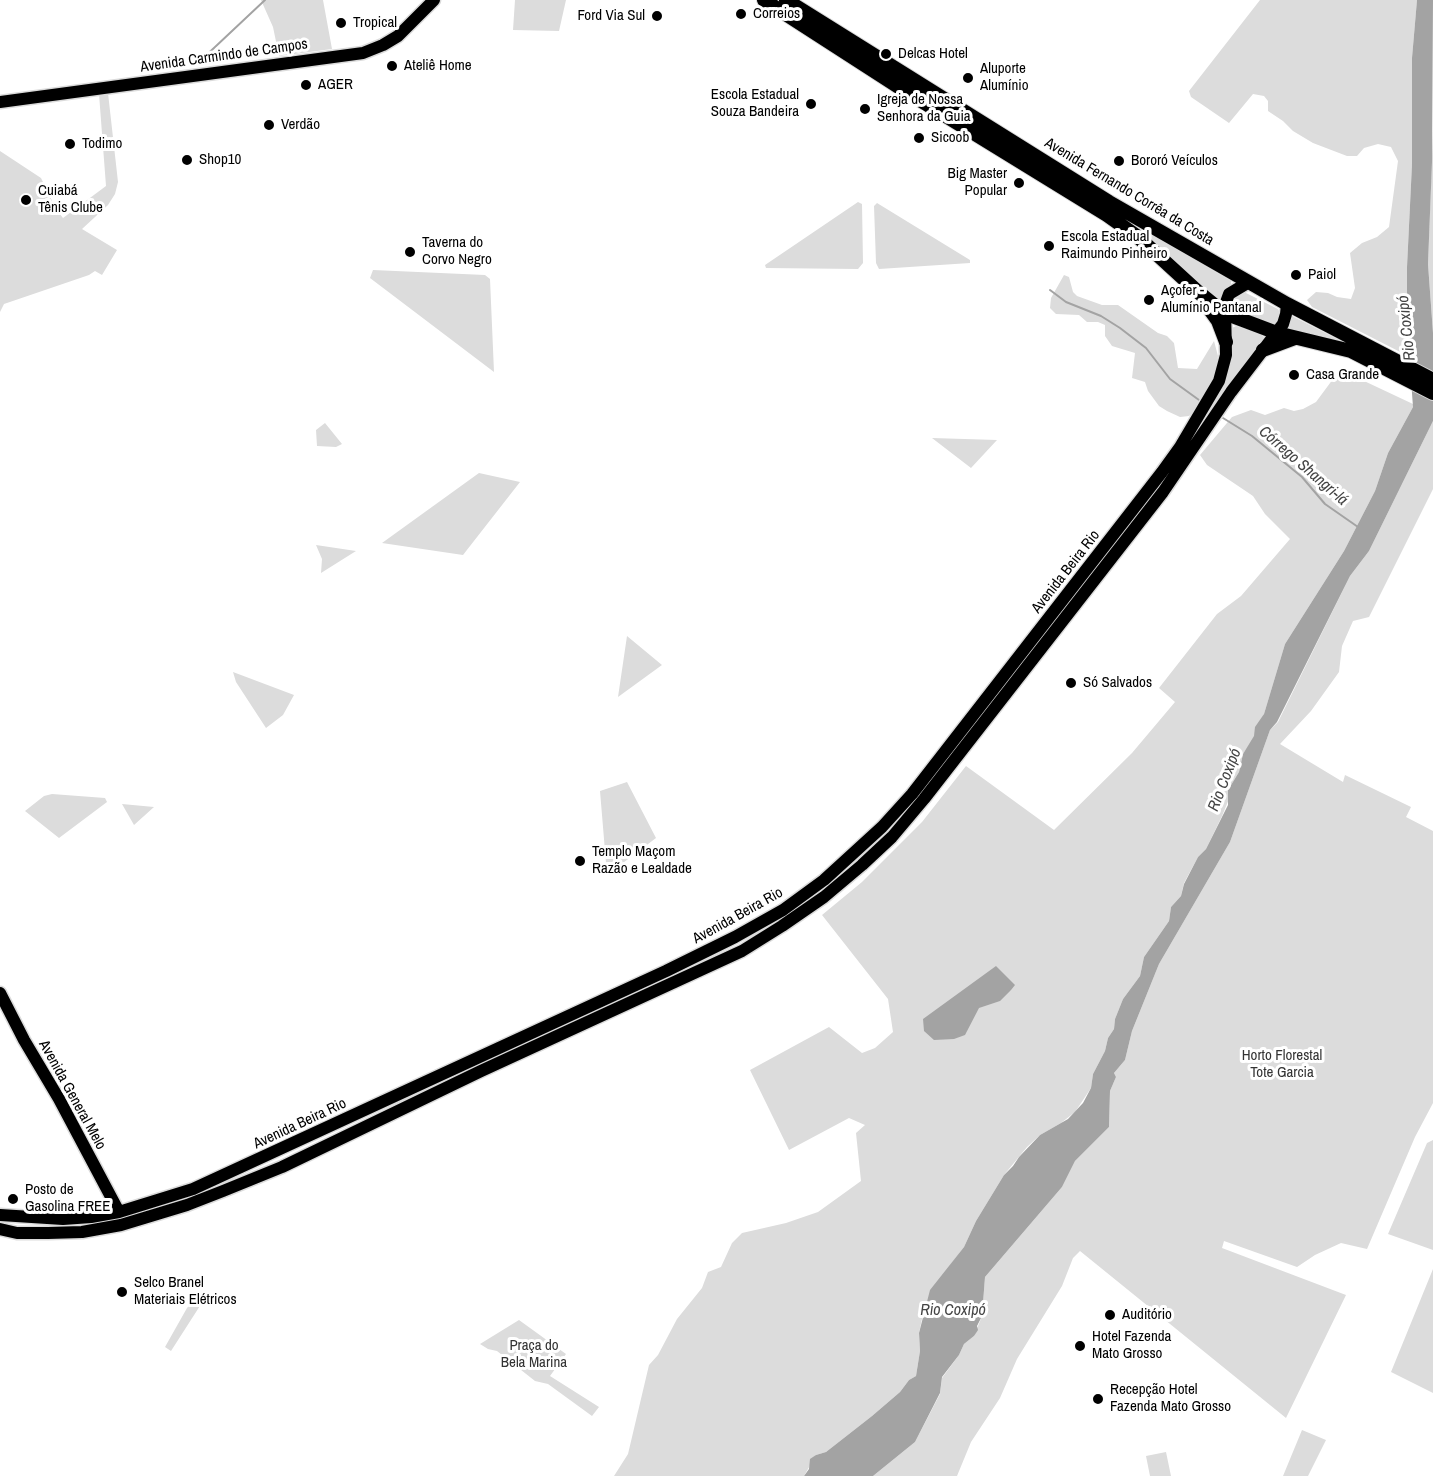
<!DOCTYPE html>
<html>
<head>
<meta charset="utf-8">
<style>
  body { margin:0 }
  canvas { display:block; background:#fff }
</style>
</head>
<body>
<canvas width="1433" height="1476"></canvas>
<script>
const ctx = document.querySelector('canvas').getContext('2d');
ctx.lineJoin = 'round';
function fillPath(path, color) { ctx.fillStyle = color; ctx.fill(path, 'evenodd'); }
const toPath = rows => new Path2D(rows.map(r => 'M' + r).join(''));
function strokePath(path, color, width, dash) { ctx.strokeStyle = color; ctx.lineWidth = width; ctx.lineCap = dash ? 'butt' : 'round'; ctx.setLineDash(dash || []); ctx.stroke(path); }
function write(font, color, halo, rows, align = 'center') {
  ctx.font = font + ' "Archivo Narrow",sans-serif'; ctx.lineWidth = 6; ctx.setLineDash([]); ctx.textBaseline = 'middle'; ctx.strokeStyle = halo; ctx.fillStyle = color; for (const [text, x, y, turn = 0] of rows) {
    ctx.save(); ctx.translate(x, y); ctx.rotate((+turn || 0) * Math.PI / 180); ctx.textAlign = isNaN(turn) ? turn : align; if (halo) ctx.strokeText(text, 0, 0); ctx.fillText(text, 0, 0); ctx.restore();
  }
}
const green = toPath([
  [261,0,323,0,332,49,279,56,273,27],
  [515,0,566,0,559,31,513,30],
  [1260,0,1417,0,1412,58,1412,164,1407,267,1410,357,1312,307,1307,300,1316,292,1328,293,1337,297,1351,299,1355,288,1350,253,1362,243,1377,237,1389,227,1398,161,1391,147,1378,144,1364,148,1357,156,1347,156,1313,143,1293,131,1283,121,1268,111,1268,101,1264,96,1253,94,1229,123,1191,97,1189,91],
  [108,93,118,182,115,194,108,205,82,229,117,250,102,275,95,271,89,275,4,304,0,312,0,151,41,178,56,209,63,218,106,186,99,94],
  [1433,129,1433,333,1428,264],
  [858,202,862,204,863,263,858,269,766,268,765,265],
  [877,203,970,260,970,263,879,269,876,263,874,206],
  [1102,206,1231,281,1231,284,1222,296,1221,304],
  [373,270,485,275,490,279,494,372,370,278],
  [1064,275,1069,277,1073,292,1077,296,1102,305,1118,305,1158,333,1167,336,1174,343,1178,368,1197,369,1214,341,1218,356,1215,373,1199,408,1189,416,1180,417,1167,411,1159,406,1148,391,1145,382,1132,378,1135,353,1112,346,1105,336,1105,325,1098,322,1087,322,1079,315,1056,314,1050,308,1051,298],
  [1244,292,1278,309,1282,317,1273,325,1236,311,1232,302,1239,294],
  [1290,315,1355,348,1285,329],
  [1236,326,1262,335,1264,338,1210,413,1208,409,1229,356,1232,328],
  [1345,372,1413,404,1413,407,1388,453,1375,491,1344,551,1285,644,1264,714,1253,740,1243,754,1239,772,1228,790,1229,799,1222,816,1206,849,1198,857,1184,883,1181,896,1171,907,1169,921,1144,957,1140,976,1123,999,1115,1019,1114,1029,1108,1038,1105,1051,1093,1074,1091,1088,1075,1112,1061,1123,1040,1135,1027,1147,1004,1175,976,1221,964,1247,951,1264,923,1314,919,1333,920,1351,916,1376,909,1380,900,1392,872,1416,826,1452,816,1455,804,1476,614,1476,628,1454,649,1365,658,1355,677,1319,702,1288,708,1272,721,1267,732,1243,742,1233,786,1223,818,1212,861,1181,856,1133,865,1125,849,1118,789,1150,750,1070,829,1027,862,1053,875,1048,893,1032,888,999,822,915,862,882,922,822,966,766,1054,830,1132,753,1175,702,1159,688,1217,614,1241,596,1290,539,1265,514,1253,496,1207,465,1200,455,1232,417,1251,410,1265,415,1284,408,1294,411,1303,409,1316,402,1333,379],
  [1433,421,1433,489,1369,617,1353,621,1342,646,1339,672,1311,711,1280,744,1343,782,1345,775,1411,807,1406,817,1433,831,1433,1103,1415,1137,1367,1249,1341,1243,1315,1255,1297,1267,1224,1241,1222,1248,1346,1295,1286,1418,1080,1251,1073,1258,1062,1286,1017,1359,1000,1398,971,1442,957,1476,873,1476,915,1442,940,1394,942,1378,959,1355,964,1344,974,1336,982,1316,985,1277,1062,1187,1075,1161,1109,1127,1110,1091,1116,1077,1114,1073,1125,1060,1132,1031,1159,964,1230,842,1270,730,1278,722,1350,576,1369,551],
  [325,423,342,444,336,447,317,446,316,430],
  [932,438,997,440,971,468],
  [479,473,520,482,463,555,382,543],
  [316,545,356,551,321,573,322,559],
  [627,636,662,665,618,697],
  [233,672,294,695,283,715,266,728,236,682],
  [627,782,656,838,607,875,600,791],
  [52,794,105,798,107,802,59,838,25,811,44,796],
  [122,804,154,807,134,825],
  [1433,1140,1433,1250,1388,1234,1427,1143],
  [1433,1269,1433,1393,1391,1372],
  [199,1294,205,1298,171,1351,165,1347,187,1308],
  [519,1320,566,1354,550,1376,599,1407,592,1416,548,1384,535,1381,497,1351,488,1349,480,1344],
  [1302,1430,1326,1440,1308,1476,1283,1476],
  [1166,1452,1171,1476,1150,1476,1146,1456]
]);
const water = toPath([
  [1417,0,1433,0,1432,162,1428,264,1433,333,1433,421,1369,551,1350,576,1277,722,1270,730,1230,842,1159,964,1132,1031,1125,1060,1114,1073,1116,1077,1110,1091,1109,1127,1075,1161,1062,1187,985,1277,982,1316,977,1326,978,1330,974,1336,964,1344,959,1355,942,1377,940,1393,915,1442,873,1476,804,1476,809,1469,810,1459,816,1455,826,1452,872,1416,900,1392,909,1380,916,1376,920,1351,919,1333,930,1290,964,1247,976,1221,1004,1175,1013,1166,1019,1157,1040,1135,1068,1119,1083,1103,1091,1088,1093,1074,1105,1051,1108,1038,1114,1029,1115,1019,1123,999,1140,976,1144,957,1169,921,1171,907,1181,896,1184,884,1198,857,1206,849,1228,805,1228,790,1239,772,1243,754,1254,736,1255,727,1264,714,1285,644,1344,551,1375,491,1388,453,1413,407,1407,325,1407,267,1412,164,1412,58],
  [996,966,1015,985,1011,990,1000,1001,979,1008,965,1035,954,1039,934,1040,924,1031,923,1019]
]);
const stream = toPath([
  [198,63,265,0],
  [1050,290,1066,302,1101,316,1120,328,1146,348,1170,379,1199,400],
  [1223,418,1252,436,1302,477,1325,504,1358,527]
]);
const major = toPath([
  [0,102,363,53,383,45,398,36,434,0],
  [0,993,24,1040,59,1099,119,1212],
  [0,1215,63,1219,91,1217,119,1212,193,1189,666,971,735,937,783,910,824,880,882,827,912,794,1162,472,1180,447,1219,381,1226,355,1225,305,1229,294,1249,282],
  [0,1229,17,1233,48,1233,82,1232,121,1225,187,1205,223,1191,282,1167,481,1071,742,951,782,926,824,897,862,865,892,837,924,799,1163,492,1231,392,1283,324,1286,314,1287,304]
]);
const highway = toPath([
  [764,0,902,89,1107,215,1138,237,1197,291,1224,313,1277,333,1351,351,1433,393],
  [786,0,1109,202,1287,304,1433,380],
  [1205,303,1218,321,1226,342],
  [1263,350,1295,338]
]);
const markers = [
  [741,14,6,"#000"],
  [657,16,6,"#000"],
  [341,23,6,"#000"],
  [886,54,6,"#000"],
  [392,66,6,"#000"],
  [968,78,6,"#000"],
  [306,85,6,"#000"],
  [811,104,6,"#000"],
  [865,109,6,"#000"],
  [269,125,6,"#000"],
  [919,138,6,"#000"],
  [70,144,6,"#000"],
  [187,160,6,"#000"],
  [1119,161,6,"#000"],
  [1019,183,6,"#000"],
  [26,200,6,"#000"],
  [1049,246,6,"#000"],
  [410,252,6,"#000"],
  [1296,275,6,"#000"],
  [1149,300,6,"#000"],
  [1294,375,6,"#000"],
  [1071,683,6,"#000"],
  [580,861,6,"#000"],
  [13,1199,6,"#000"],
  [122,1292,6,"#000"],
  [1110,1315,6,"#000"],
  [1080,1346,6,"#000"],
  [1098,1399,6,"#000"]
];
const poiNames = [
  ["Correios",753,14],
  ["Ford Via Sul",645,16,"right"],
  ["Tropical",353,23],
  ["Delcas Hotel",898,54],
  ["Ateliê Home",404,66],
  ["Aluporte",980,69],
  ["Alumínio",980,86],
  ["AGER",318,85],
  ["Escola Estadual",799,95,"right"],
  ["Souza Bandeira",799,112,"right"],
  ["Igreja de Nossa",877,100],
  ["Senhora da Guia",877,117],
  ["Verdão",281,125],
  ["Sicoob",931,138],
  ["Todimo",82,144],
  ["Shop10",199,160],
  ["Bororó Veículos",1131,161],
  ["Big Master",1007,174,"right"],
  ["Popular",1007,191,"right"],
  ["Cuiabá",38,191],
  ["Tênis Clube",38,208],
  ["Escola Estadual",1061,237],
  ["Raimundo Pinheiro",1061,254],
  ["Taverna do",422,243],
  ["Corvo Negro",422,260],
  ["Paiol",1308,275],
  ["Açofer -",1161,291],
  ["Alumínio Pantanal",1161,308],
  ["Casa Grande",1306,375],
  ["Só Salvados",1083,683],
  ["Templo Maçom",592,852],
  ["Razão e Lealdade",592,869],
  ["Posto de",25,1190],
  ["Gasolina FREE",25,1207],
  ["Selco Branel",134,1283],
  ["Materiais Elétricos",134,1300],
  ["Auditório",1122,1315],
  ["Hotel Fazenda",1092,1337],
  ["Mato Grosso",1092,1354],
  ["Recepção Hotel",1110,1390],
  ["Fazenda Mato Grosso",1110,1407]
];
const streetNames = [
  ["Avenida Carmindo de Campos",224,56,-8],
  ["Avenida Fernando Corrêa da Costa",1129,192,31],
  ["Avenida Beira Rio",1066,572,-52],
  ["Avenida Beira Rio",738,916,-29],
  ["Avenida General Melo",72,1095,61],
  ["Avenida Beira Rio",300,1124,-25]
];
const parkNames = [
  ["Horto Florestal",1282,1056],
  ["Tote Garcia",1282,1073],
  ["Praça do",534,1346],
  ["Bela Marina",534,1363]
];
const waterNames = [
  ["Rio Coxipó",1407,328,-96],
  ["Córrego Shangri-lá",1303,466,41],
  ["Rio Coxipó",1225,780,-69],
  ["Rio Coxipó",953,1311]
];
fillPath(green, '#dcdcdc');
fillPath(water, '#a3a3a3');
strokePath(stream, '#a3a3a3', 2);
strokePath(major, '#dbdbdb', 15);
strokePath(highway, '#dbdbdb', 16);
strokePath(major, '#000', 12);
strokePath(highway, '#000', 14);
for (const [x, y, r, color] of markers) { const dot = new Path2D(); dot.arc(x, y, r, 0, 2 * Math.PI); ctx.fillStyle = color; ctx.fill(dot); strokePath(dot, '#fff', 2); }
write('15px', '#000', '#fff', poiNames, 'left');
write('15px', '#000', '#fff', streetNames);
write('15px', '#333', '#fff', parkNames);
write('italic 16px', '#444', '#fff', waterNames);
</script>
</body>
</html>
